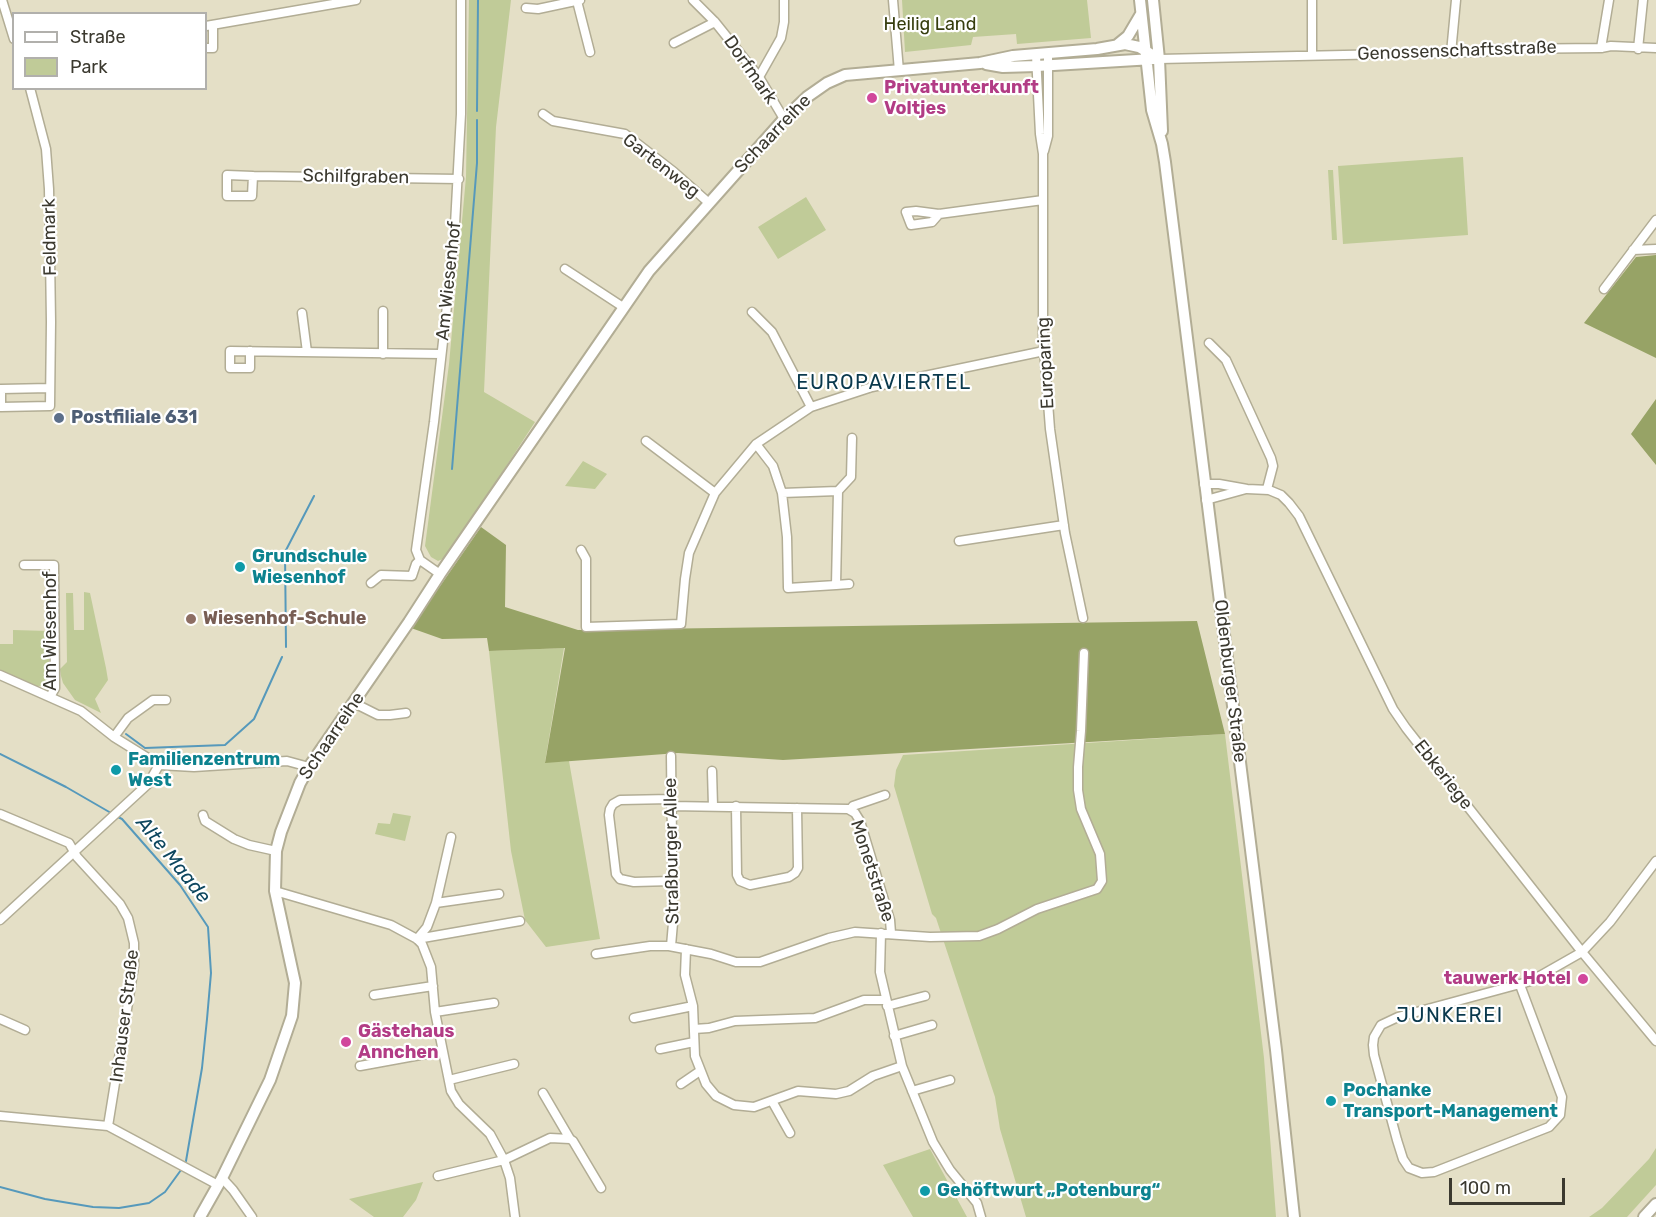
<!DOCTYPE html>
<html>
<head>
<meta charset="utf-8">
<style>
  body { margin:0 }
  #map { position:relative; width:1656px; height:1217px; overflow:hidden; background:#e4dfc6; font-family:Rubik,sans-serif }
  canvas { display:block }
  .legend { position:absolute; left:12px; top:12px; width:195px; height:78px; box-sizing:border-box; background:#fff; border:2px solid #b1b0ac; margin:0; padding:8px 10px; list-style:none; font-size:18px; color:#3b392f }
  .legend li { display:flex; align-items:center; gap:12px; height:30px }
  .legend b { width:30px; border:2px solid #b1b0ac }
  .scale { position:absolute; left:1449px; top:1178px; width:116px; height:27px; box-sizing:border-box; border:3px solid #3b392f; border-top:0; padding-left:8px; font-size:18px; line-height:21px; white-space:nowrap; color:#3b392f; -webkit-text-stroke:4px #fff; paint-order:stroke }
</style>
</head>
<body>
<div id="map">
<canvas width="1656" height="1217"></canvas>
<ul class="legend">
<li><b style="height:8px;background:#fff"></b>Straße</li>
<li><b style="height:16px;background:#c0cb98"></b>Park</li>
</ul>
<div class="scale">100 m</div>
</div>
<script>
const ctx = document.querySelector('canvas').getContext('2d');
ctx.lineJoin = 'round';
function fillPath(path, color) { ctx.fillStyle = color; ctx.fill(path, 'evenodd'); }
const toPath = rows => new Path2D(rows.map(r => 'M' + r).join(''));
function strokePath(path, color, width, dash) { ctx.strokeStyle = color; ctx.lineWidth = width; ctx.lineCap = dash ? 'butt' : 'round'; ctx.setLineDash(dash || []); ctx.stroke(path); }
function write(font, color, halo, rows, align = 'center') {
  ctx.font = font + ' Rubik,sans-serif'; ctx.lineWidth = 4.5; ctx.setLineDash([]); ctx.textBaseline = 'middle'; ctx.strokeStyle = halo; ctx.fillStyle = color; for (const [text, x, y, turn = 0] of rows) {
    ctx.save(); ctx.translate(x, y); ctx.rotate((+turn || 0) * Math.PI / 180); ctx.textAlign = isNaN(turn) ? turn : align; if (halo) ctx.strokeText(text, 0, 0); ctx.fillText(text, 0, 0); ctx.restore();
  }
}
const green = toPath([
  [469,0,511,0,496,127,484,392,535,422,447,557,438,561,431,557,425,546,449,364,466,177],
  [902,0,1087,0,1091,38,1017,44,1016,34,973,37,971,45,905,52],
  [1463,157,1468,235,1343,244,1338,166],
  [1328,170,1333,170,1337,240,1332,240],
  [806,197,826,230,778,259,758,227],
  [583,461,607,474,595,489,565,486],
  [84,592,90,593,106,668,108,680,95,699,101,713,75,700,63,683,61,676,60,669,67,662,66,593,73,593,74,630,84,630],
  [13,630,49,631,49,662,52,666,51,676,41,686,24,686,0,675,0,644,13,644],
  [564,648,545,762,569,761,600,939,546,947,525,920,511,851,489,651],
  [1225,734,1264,1058,1276,1217,1026,1217,1000,1129,995,1097,936,918,932,914,894,786,896,770,903,755],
  [393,813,411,816,405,841,375,834,378,823,390,824],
  [1656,1148,1656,1185,1627,1217,1589,1217,1602,1208,1649,1159],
  [930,1149,967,1217,913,1217,883,1165],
  [423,1182,416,1200,403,1217,374,1217,349,1199]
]);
const forest = toPath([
  [1656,255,1656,358,1584,323,1636,257],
  [1656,399,1656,465,1631,434],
  [481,527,506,545,505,607,578,630,1197,621,1225,734,783,760,678,753,545,763,565,648,489,651,487,638,442,639,411,628]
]);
const stream = toPath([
  [477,111,478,0],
  [452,469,477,163,477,120],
  [286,647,285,552,314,496],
  [126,734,145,748,225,745,254,719,282,657],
  [0,754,66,787,111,813],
  [116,816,122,819,180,885,208,927,211,973,207,1019,202,1068,186,1161],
  [0,1187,45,1199,93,1207,119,1208,149,1203,165,1192,181,1170]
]);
const minor = toPath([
  [2,0,14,39],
  [693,0,715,22,759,77,784,119],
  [893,0,899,71],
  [1312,0,1312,55],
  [577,1,590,52],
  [526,8,538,9,580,0],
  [206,26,356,0],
  [674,43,715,22],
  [206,48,213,48,213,26],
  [1601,48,1609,0],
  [1638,49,1643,0],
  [1451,53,1456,0],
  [1036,55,1040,134,1043,154,1043,336,1050,429,1065,533,1083,618],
  [1159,59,1483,52,1498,49,1601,48,1611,46,1656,48],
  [759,77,781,38,784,22,784,0],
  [30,88,46,149,49,189,51,322,50,406,1,407,1,389,50,388],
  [543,114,553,121,625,134,674,172,709,203],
  [1044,151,1048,136,1048,54],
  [253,176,227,175,227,196,252,196,253,176,459,179],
  [939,214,932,222,911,225,906,212,916,211,939,214,1043,200],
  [1633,250,1656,249],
  [565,269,623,307],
  [1604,289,1656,220],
  [383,311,383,354],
  [752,312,772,332,811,407],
  [302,313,307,352],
  [1209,343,1226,360,1271,458,1273,466,1267,489],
  [250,351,250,368,230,368,230,351,441,354],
  [646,441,715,493],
  [756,444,773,466,782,493,787,537,788,588,836,585,838,491,782,493],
  [1204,484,1219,484,1247,489,1269,490,1281,495,1289,503,1299,516,1393,709,1406,728,1582,952,1656,1041],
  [838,491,851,477,852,438],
  [1206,500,1246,489],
  [959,541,1064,525],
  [581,550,586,559,586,627,681,624,685,579,689,553,715,493,756,444,811,407,872,387,1044,351],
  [24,565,54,565,55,688,50,697],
  [440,574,420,560,416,550,434,422,454,243,461,114,461,0],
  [371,583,381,575,412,576,416,564,420,560],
  [836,585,849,584],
  [0,675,81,711,114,737,159,765,194,767,287,761,309,767],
  [354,703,378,715,390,715,406,713],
  [114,737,128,718,153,700,166,700],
  [671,756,673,923,671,946],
  [712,771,713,806],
  [671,799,620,800,613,804,610,809,609,815,616,874,620,879,634,882,672,881],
  [671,806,848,809,855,813,860,821,890,920,891,933],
  [736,806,737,875,740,881,750,885,789,877,795,873,798,868,797,808],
  [850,810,853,806,885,795],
  [0,814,69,843,77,857,120,904,128,918,134,943,134,966,108,1126],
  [203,815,205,821,234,839,249,845,276,851],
  [275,891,391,925,417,939,422,944,431,967,435,1012,451,1091,459,1104,490,1134,504,1160,510,1178,515,1217],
  [436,903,499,894],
  [0,920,148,784,159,765],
  [881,933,880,972,902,1066,933,1142,950,1170,977,1203,981,1217],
  [417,939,427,927,436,903,451,837],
  [417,939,520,921],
  [686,949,685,975,693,1006,695,1056,706,1084,716,1096,734,1105,754,1107,798,1091,836,1094,849,1091,873,1076,902,1066],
  [596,954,650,946,669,946,711,954,736,962,760,962,829,938,855,932,930,937,979,936,998,929,1037,909,1097,889,1102,881,1100,854,1081,809,1078,790,1078,767,1081,731,1084,653],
  [1520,985,1562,1097,1560,1115,1549,1127,1434,1172,1422,1173,1409,1168,1403,1159,1397,1140,1374,1055,1373,1045,1374,1037,1381,1025,1398,1017,1531,981,1582,952,1610,922,1656,861],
  [374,995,433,986],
  [887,1006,925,996],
  [435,1012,494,1003],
  [634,1018,693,1006],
  [0,1019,25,1030],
  [694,1029,709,1028,735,1021,815,1018,864,1000,885,1000],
  [894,1036,932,1025],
  [660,1049,694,1042],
  [360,1066,442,1051],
  [449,1080,514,1064],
  [681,1084,700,1071],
  [912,1091,950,1080],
  [543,1093,570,1139],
  [772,1101,790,1133],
  [0,1116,108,1126,218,1185],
  [438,1176,504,1160,550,1138,570,1139,573,1141,601,1188],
  [222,1178,233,1190,252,1217]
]);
const major = toPath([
  [1140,0,1152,110,1162,144,1165,162,1276,1050,1294,1217],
  [1153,0,1159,59,1162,131],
  [1117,45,1128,36,1141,14],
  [986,64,1003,67,1037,66,1153,59],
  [200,1217,222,1178,270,1080,292,1016,295,983,275,891,276,851,281,832,300,783,309,767,409,622,440,574,649,271,784,119,807,97,827,83,845,75,980,63,1013,56,1097,49,1125,44,1139,47,1159,59],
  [1644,1217,1656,1204]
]);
const markers = [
  [872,98,6,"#d1479c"],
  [59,418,6,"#5c6f8a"],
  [240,567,6,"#0f9aa8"],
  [191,619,6,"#8d6e63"],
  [116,770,6,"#0f9aa8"],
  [1583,979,6,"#d1479c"],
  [346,1042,6,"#d1479c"],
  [1331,1101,6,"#0f9aa8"],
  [925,1191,6,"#0f9aa8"]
];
const parkNames = [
  ["Heilig Land",930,25]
];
const streetNames = [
  ["Genossenschaftsstraße",1457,51,-2],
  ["Dorfmark",750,70,55],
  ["Schaarreihe",773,134,-46],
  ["Gartenweg",661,166,38],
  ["Schilfgraben",356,177,1],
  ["Feldmark",50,237,-91],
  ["Am Wiesenhof",449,281,-84],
  ["Europaring",1046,363,-93],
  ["Am Wiesenhof",51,631,-90],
  ["Oldenburger Straße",1230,681,83],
  ["Schaarreihe",332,736,-56],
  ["Ebkeriege",1443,775,52],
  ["Straßburger Allee",672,851,-91],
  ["Monetstraße",872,871,72],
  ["Inhauser Straße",125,1016,-83]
];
const hotelNames = [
  ["Privatunterkunft",884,88],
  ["Voltjes",884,109],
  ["tauwerk Hotel",1571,979,"right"],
  ["Gästehaus",358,1032],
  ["Annchen",358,1053]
];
const serviceNames = [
  ["Postfiliale 631",71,418]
];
const cultureNames = [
  ["Grundschule",252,557],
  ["Wiesenhof",252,578],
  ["Familienzentrum",128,760],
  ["West",128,781],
  ["Pochanke",1343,1091],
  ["Transport-Management",1343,1112],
  ["Gehöftwurt „Potenburg“",937,1191]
];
const educationNames = [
  ["Wiesenhof-Schule",203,619]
];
const neighbourhoodNames = [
  ["EUROPAVIERTEL",884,383],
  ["JUNKEREI",1450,1016]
];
const waterNames = [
  ["Alte Maade",173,860,51]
];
fillPath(green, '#c0cb98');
fillPath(forest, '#97a366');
strokePath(stream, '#5699bb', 2);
strokePath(minor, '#b2ad95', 11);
strokePath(major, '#b2ad95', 14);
strokePath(minor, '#fff', 8);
strokePath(major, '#fff', 10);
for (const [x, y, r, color] of markers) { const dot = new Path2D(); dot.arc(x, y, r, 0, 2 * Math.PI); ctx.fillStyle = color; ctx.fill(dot); strokePath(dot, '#fff', 2); }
write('18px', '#363d0e', '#fff', parkNames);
write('18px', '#3b392f', '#fff', streetNames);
write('bold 18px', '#b23c85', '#fff', hotelNames, 'left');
write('bold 18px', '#4e5e75', '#fff', serviceNames, 'left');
write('bold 18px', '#0d838f', '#fff', cultureNames, 'left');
write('bold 18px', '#785e54', '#fff', educationNames, 'left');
ctx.letterSpacing = '1.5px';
write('20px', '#0a394d', '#fff', neighbourhoodNames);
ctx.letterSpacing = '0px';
write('italic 20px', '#0e475f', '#fff', waterNames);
</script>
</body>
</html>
